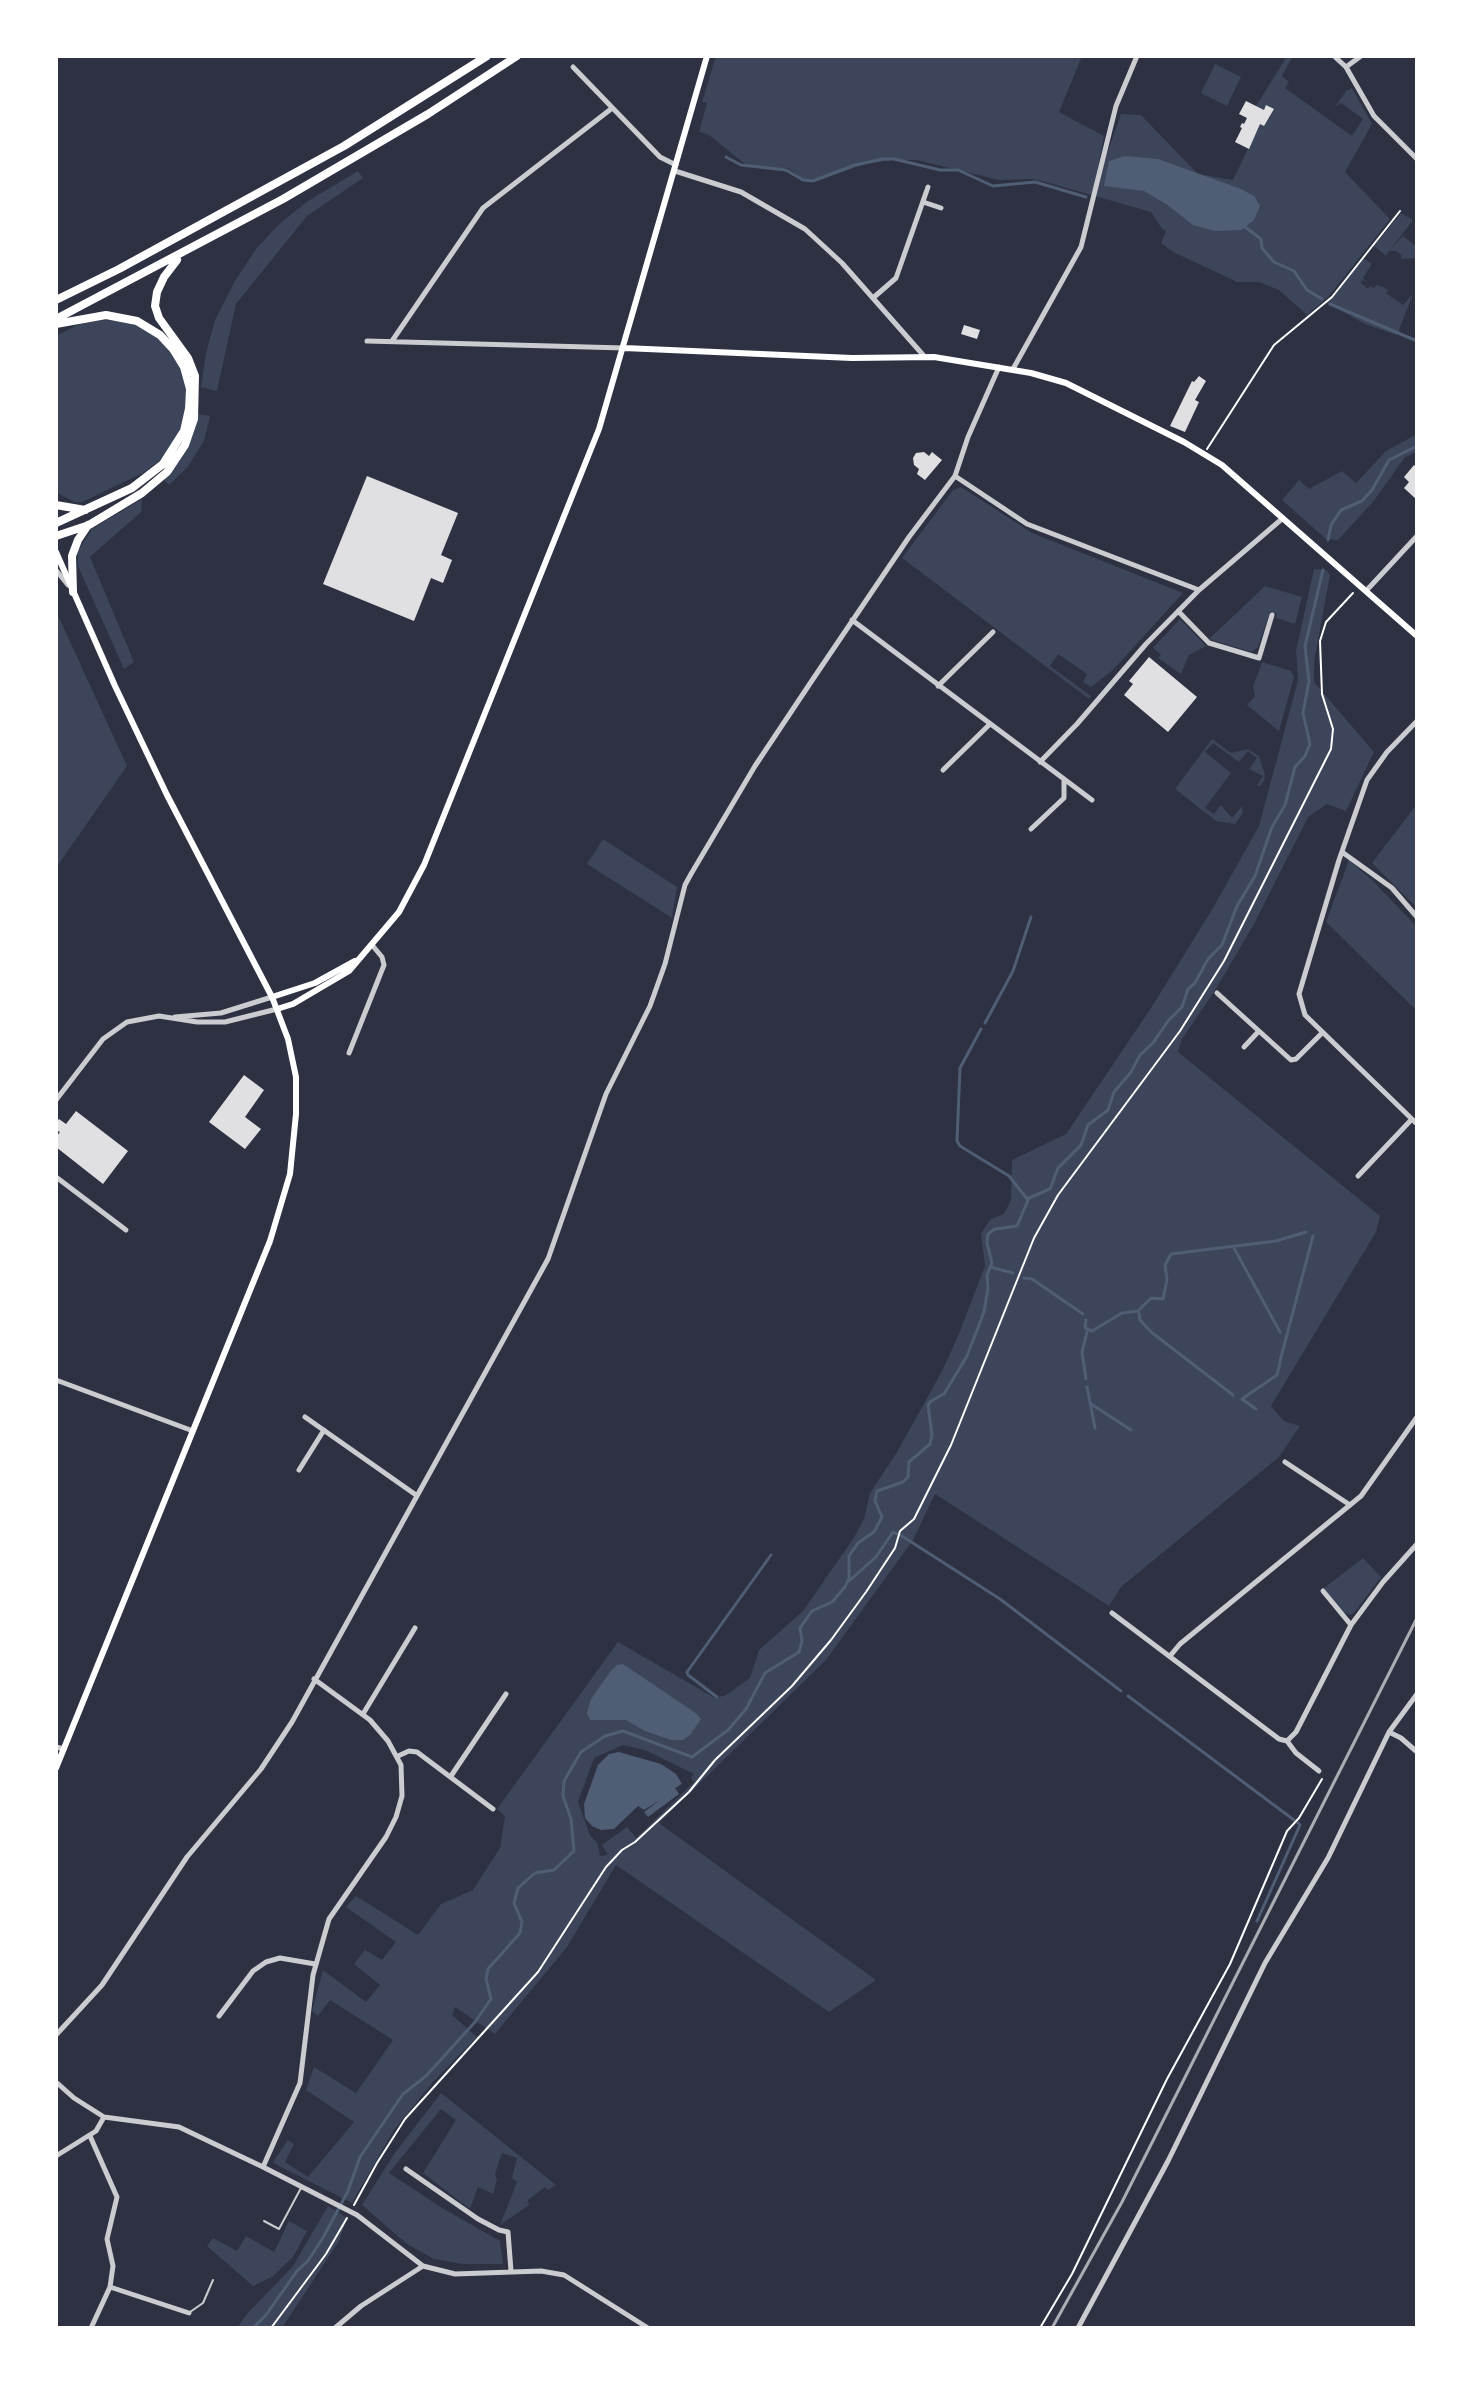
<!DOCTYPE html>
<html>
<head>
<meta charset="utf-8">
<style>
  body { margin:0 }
  #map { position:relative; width:1473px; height:2384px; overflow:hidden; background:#2d3142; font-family:"Noto Sans",sans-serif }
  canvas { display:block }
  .frame { position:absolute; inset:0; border:58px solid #fff; pointer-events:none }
</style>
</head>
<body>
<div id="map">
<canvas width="1473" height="2384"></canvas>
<div class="frame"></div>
</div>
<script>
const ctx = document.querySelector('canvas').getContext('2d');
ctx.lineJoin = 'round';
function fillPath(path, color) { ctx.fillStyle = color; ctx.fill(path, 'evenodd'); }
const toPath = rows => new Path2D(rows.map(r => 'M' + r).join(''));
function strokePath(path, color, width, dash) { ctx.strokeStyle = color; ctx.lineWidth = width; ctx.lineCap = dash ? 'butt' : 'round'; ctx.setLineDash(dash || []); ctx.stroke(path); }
const green = toPath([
  [716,56,1082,56,1059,112,1104,136,1094,191,1121,114,1141,115,1198,174,1233,180,1260,124,1264,126,1274,110,1266,105,1264,110,1256,106,1287,56,1293,56,1282,76,1289,82,1285,88,1352,136,1363,119,1341,103,1335,107,1346,91,1352,88,1372,124,1345,172,1390,219,1329,296,1307,315,1279,290,1259,282,1237,282,1173,252,1161,243,1166,231,1162,229,1151,212,1053,184,1032,179,999,180,917,160,892,160,865,164,813,182,804,180,788,168,774,169,746,165,709,135,699,132,707,103,702,102],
  [1215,64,1241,77,1227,106,1201,93],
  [358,171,363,178,307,216,236,304,217,391,201,387,206,353,215,320,235,281,256,249,278,225,308,201],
  [1401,213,1413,220,1391,249,1403,236,1417,247,1417,258,1401,259,1402,255,1395,251,1389,251,1386,256,1374,246],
  [1363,258,1372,264,1363,278,1367,282,1362,280,1361,283,1368,289,1370,286,1374,288,1377,285,1383,287,1388,290,1386,293,1403,305,1413,294,1397,335,1365,324,1327,303],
  [112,320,135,324,155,336,170,351,181,369,186,391,185,414,176,440,164,457,143,473,82,502,74,502,56,492,56,336,86,321],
  [197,414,210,416,204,441,187,468,169,485,163,479,180,460,191,438],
  [1417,434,1417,452,1405,457,1373,502,1338,540,1326,539,1282,500,1299,480,1309,489,1342,471,1356,483,1386,451],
  [961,487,1032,533,1183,593,1113,670,1091,687,1083,682,1087,674,1058,654,1050,666,1091,696,1089,699,902,558,953,490],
  [142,499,141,512,90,557,134,662,124,669,78,566,78,551,92,529],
  [1314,569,1326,570,1330,575,1314,662,1314,682,1374,752,1346,811,1327,804,1308,817,1254,924,1216,989,1182,1039,1178,1052,1380,1216,1376,1232,1271,1406,1284,1421,1300,1426,1279,1457,1121,1587,1109,1606,935,1494,913,1540,826,1660,659,1823,876,1980,829,2012,616,1865,567,1947,495,2034,455,2007,452,2015,477,2037,433,2082,394,2130,352,2203,277,2165,273,2162,288,2140,294,2144,285,2162,308,2177,354,2122,306,2090,314,2067,356,2093,393,2040,330,2000,318,2016,312,2011,323,1970,366,2002,380,1985,354,1964,365,1950,382,1960,396,1942,346,1907,356,1896,418,1935,441,1904,473,1890,500,1848,505,1816,497,1809,618,1642,715,1698,726,1695,750,1678,759,1650,803,1611,853,1539,864,1519,870,1493,897,1452,942,1371,958,1336,985,1266,981,1233,991,1219,1004,1214,1011,1200,1012,1160,1066,1134,1151,1008,1213,908,1259,826,1298,680,1296,651],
  [623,1745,645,1750,694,1774,691,1778,694,1782,636,1838,627,1827,602,1845,608,1855,600,1856,598,1844,590,1835,578,1802,594,1758],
  [1265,586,1302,597,1295,624,1276,618,1277,614,1270,612,1258,647,1252,652,1209,639],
  [56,611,127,766,56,868],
  [1180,619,1206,646,1189,655,1181,674,1158,658,1161,655,1153,648],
  [1262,662,1291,671,1294,677,1279,731,1247,705,1255,696,1253,687],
  [1212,739,1231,753,1248,749,1259,756,1265,775,1264,781,1259,787,1257,785,1263,776,1249,769,1257,758,1248,751,1239,762,1213,743,1205,752,1231,773,1205,808,1214,814,1221,805,1232,818,1242,806,1243,813,1235,824,1216,821,1175,789],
  [1417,804,1417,908,1372,863],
  [603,839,677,887,672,918,587,864],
  [1349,860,1373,881,1417,927,1417,1011,1326,922],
  [1363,1558,1381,1577,1354,1613,1350,1615,1343,1612,1324,1588],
  [441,2093,556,2185,548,2190,545,2187,528,2200,529,2205,500,2225,517,2182,512,2178,517,2158,502,2153,495,2174,497,2180,493,2194,478,2187,470,2209,423,2173,456,2120,441,2109,389,2173,444,2209,500,2241,503,2264,463,2264,434,2259,407,2244,362,2205,394,2154],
  [328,2206,347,2218,339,2241,282,2328,237,2328,246,2315,293,2266],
  [289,2221,307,2231,293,2257,272,2277,253,2286,207,2246,213,2238,237,2251,246,2236,274,2252]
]);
const water = toPath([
  [1125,156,1158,159,1241,189,1254,196,1260,206,1254,220,1241,230,1215,231,1193,225,1166,204,1144,191,1104,186,1109,161],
  [623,1664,697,1714,701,1719,690,1735,683,1740,671,1740,645,1731,626,1720,590,1720,587,1713,591,1699,610,1672,617,1665],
  [619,1752,661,1764,676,1774,682,1784,675,1788,679,1794,648,1817,644,1812,660,1800,644,1810,638,1806,614,1829,601,1830,592,1826,585,1818,584,1804,598,1765,609,1754]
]);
const stream = toPath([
  [726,157,741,165,786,170,803,180,813,181,855,165,883,159,894,159,940,170,958,170,993,186,1035,182,1086,197],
  [1245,227,1261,239,1262,248,1274,262,1294,271,1307,290,1322,299],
  [1330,304,1417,341],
  [1328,540,1331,525,1341,510,1362,501,1372,490,1389,460,1417,446],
  [985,1023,1013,971,1031,917],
  [981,1029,960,1068,957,1141,960,1146,1009,1176,1028,1200],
  [1234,1248,1280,1332],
  [990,1267,1013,1273],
  [1024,1278,1032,1279,1083,1314],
  [1138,1311,1151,1298,1163,1299,1167,1280,1165,1265,1171,1254,1276,1241,1306,1232],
  [1139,1313,1140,1320,1151,1332,1233,1395],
  [1086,1320,1085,1328,1092,1331,1122,1313,1138,1311],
  [1280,1361,1313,1236],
  [1086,1379,1082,1352,1087,1332],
  [1087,1387,1095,1428],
  [1091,1404,1131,1430],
  [1256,1409,1242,1399,1277,1375,1280,1363],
  [849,1581,876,1557,893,1532,902,1536,1000,1599,1121,1691],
  [1128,1696,1294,1820],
  [717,1697,688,1675,687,1672,771,1555],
  [1257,1921,1300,1825,1298,1823],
  [253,2328,266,2315,297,2271,308,2261,324,2236,348,2191,360,2157,403,2094,426,2076,475,2022,491,1999,486,1979,488,1969,520,1933,522,1922,514,1903,518,1888,535,1873,554,1870,574,1851,571,1819,563,1796,564,1781,581,1752,605,1736,623,1731,692,1757,728,1730,746,1709,765,1673,799,1652,802,1641,800,1628,812,1611,832,1602,845,1587,849,1578,849,1556,858,1543,874,1532,882,1517,875,1501,877,1491,903,1482,908,1477,909,1462,930,1444,932,1435,928,1405,931,1401,944,1394,967,1356,984,1312,988,1288,987,1275,992,1263,987,1243,988,1234,995,1229,1017,1226,1029,1198,1050,1189,1058,1168,1081,1145,1088,1125,1108,1110,1114,1092,1131,1072,1140,1055,1153,1043,1168,1021,1182,1007,1188,989,1195,983,1208,959,1222,945,1237,906,1255,876,1272,827,1285,805,1295,767,1305,756,1310,744,1303,713,1309,681,1305,646,1323,570]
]);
const building = toPath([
  [1246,101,1264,110,1266,105,1274,109,1264,126,1260,124,1249,149,1235,142,1242,128,1240,127,1242,123,1244,124,1247,118,1239,114],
  [964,325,980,330,977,339,961,334],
  [1199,376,1206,381,1195,400,1199,402,1185,432,1170,426,1192,381,1194,382],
  [924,452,929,456,932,452,942,460,925,480,917,474,919,469,914,465,913,458,916,453],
  [1414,465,1417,468,1417,500,1404,488,1409,482,1404,477],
  [367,476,458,513,441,555,452,560,443,583,431,578,414,621,323,584],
  [1149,657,1197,697,1168,732,1124,695,1133,684,1129,681],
  [244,1075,264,1090,245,1117,261,1129,245,1149,209,1122],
  [76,1111,128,1151,103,1184,56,1147,56,1137,60,1132,56,1130,56,1123,59,1119,66,1124]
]);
const path = toPath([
  [1207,449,1274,345,1332,297,1400,211],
  [354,2205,377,2163,405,2119,538,1972,606,1867,622,1850,635,1842,689,1792,715,1760,792,1686,831,1640,866,1592,895,1548,900,1531,914,1519,951,1445,1034,1238,1058,1195,1180,1031,1224,961,1331,749,1333,729,1322,694,1320,641,1326,622,1353,593],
  [271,2328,326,2254,347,2218],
  [1040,2328,1072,2274,1167,2079,1230,1964,1287,1831,1299,1818,1322,1779]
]);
const service = toPath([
  [264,2221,279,2229,301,2188],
  [190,2312,203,2303,213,2280]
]);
const minor = toPath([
  [1334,56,1346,67,1374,116,1417,159],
  [573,67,660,157,676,165],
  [1346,67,1361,56],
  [675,171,741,192,805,229,842,263,924,356],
  [923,202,941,208],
  [873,298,896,278,928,187],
  [367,341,624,348],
  [392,341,483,208,611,109],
  [1013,369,1081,247,1116,106,1137,56],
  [955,476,1027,524,1199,590,1283,518],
  [56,570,68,585],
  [1366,591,1417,536],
  [1178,611,1209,643,1259,658,1272,615],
  [852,620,1092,800],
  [938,686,993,632],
  [1417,721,1387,752,1367,780,1339,860,1299,994,1305,1015,1417,1124],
  [1040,762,1077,724,1146,644,1199,590],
  [943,770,990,724],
  [1031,829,1064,798,1064,780],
  [1342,852,1392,888,1417,917],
  [1217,993,1291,1060,1296,1059,1322,1033],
  [175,1017,221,1013,272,997],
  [1244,1047,1258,1032],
  [349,1053,384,965,382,957,372,945],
  [56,1100,103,1039,127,1022,159,1016,197,1022,225,1022,277,1009],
  [1358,1176,1412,1119],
  [56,1177,126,1230],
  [56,1380,193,1431],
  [305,1417,416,1495],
  [1285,1462,1350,1505],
  [299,1470,324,1430],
  [1323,1591,1351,1625],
  [1112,1613,1279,1739,1287,1741,1296,1753,1319,1771],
  [1170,1656,1180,1644,1361,1496,1417,1417],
  [363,1714,415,1628],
  [1389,1732,1401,1738,1417,1752],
  [1287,1741,1296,1732,1351,1625,1383,1582,1417,1544],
  [56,1747,64,1749],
  [398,1756,409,1751,417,1752,493,1809],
  [451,1776,506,1694],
  [219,2016,253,1971,266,1962,280,1958,315,1964],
  [56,2035,102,1985,187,1857,261,1769,292,1722,548,1259,606,1094,650,1006,665,964,685,885,691,874,755,766,813,679,909,537,955,476,968,437,999,367],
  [56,2082,74,2098,104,2117,179,2127,263,2167,357,2215,423,2266,455,2274,541,2271,564,2275,648,2328],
  [90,2136,117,2197,107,2239,113,2266,110,2287,91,2328],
  [56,2156,96,2131,104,2117],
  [263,2167,300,2083,313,1975,329,1919,386,1837,396,1817,402,1796,401,1765,388,1741,370,1720,314,1679],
  [406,2169,478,2219,499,2230,508,2232,511,2271],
  [110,2287,189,2313],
  [335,2328,361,2306,423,2266],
  [1078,2328,1168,2161,1265,1963,1328,1858,1389,1732,1417,1694]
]);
const secondary = toPath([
  [624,348,852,358,934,357,1031,373,1066,383,1184,442,1222,465,1417,636],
  [56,552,115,686,167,795,272,997,288,1039,296,1077,296,1114,290,1174,270,1241,56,1768],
  [272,997,315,983,355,961],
  [277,1009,293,1004,349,971,399,912,424,865,599,429,707,56]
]);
const trunk = toPath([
  [56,300,119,269,344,146,487,56],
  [56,319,283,199,428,114,517,56],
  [56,324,106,315,137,321,160,335,173,349,184,367,190,389,189,409,184,431,163,464,132,488,56,523],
  [56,505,85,510],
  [56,536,89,525,142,493,167,472,185,445,194,419,195,376,188,358,159,318,155,306,157,292,164,277,177,260],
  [73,592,72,556,78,540,88,525]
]);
const rail = toPath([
  [1052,2328,1122,2202,1417,1618]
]);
fillPath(green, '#3c4559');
fillPath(water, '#4f5d75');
strokePath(stream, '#4f5d75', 3);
fillPath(building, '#e0e0e3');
strokePath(path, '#fff', 2);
strokePath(service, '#caccd0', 2);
strokePath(minor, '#caccd0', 5);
strokePath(secondary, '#fff', 6);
strokePath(trunk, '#fff', 8);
strokePath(rail, '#abadb3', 3);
</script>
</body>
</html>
